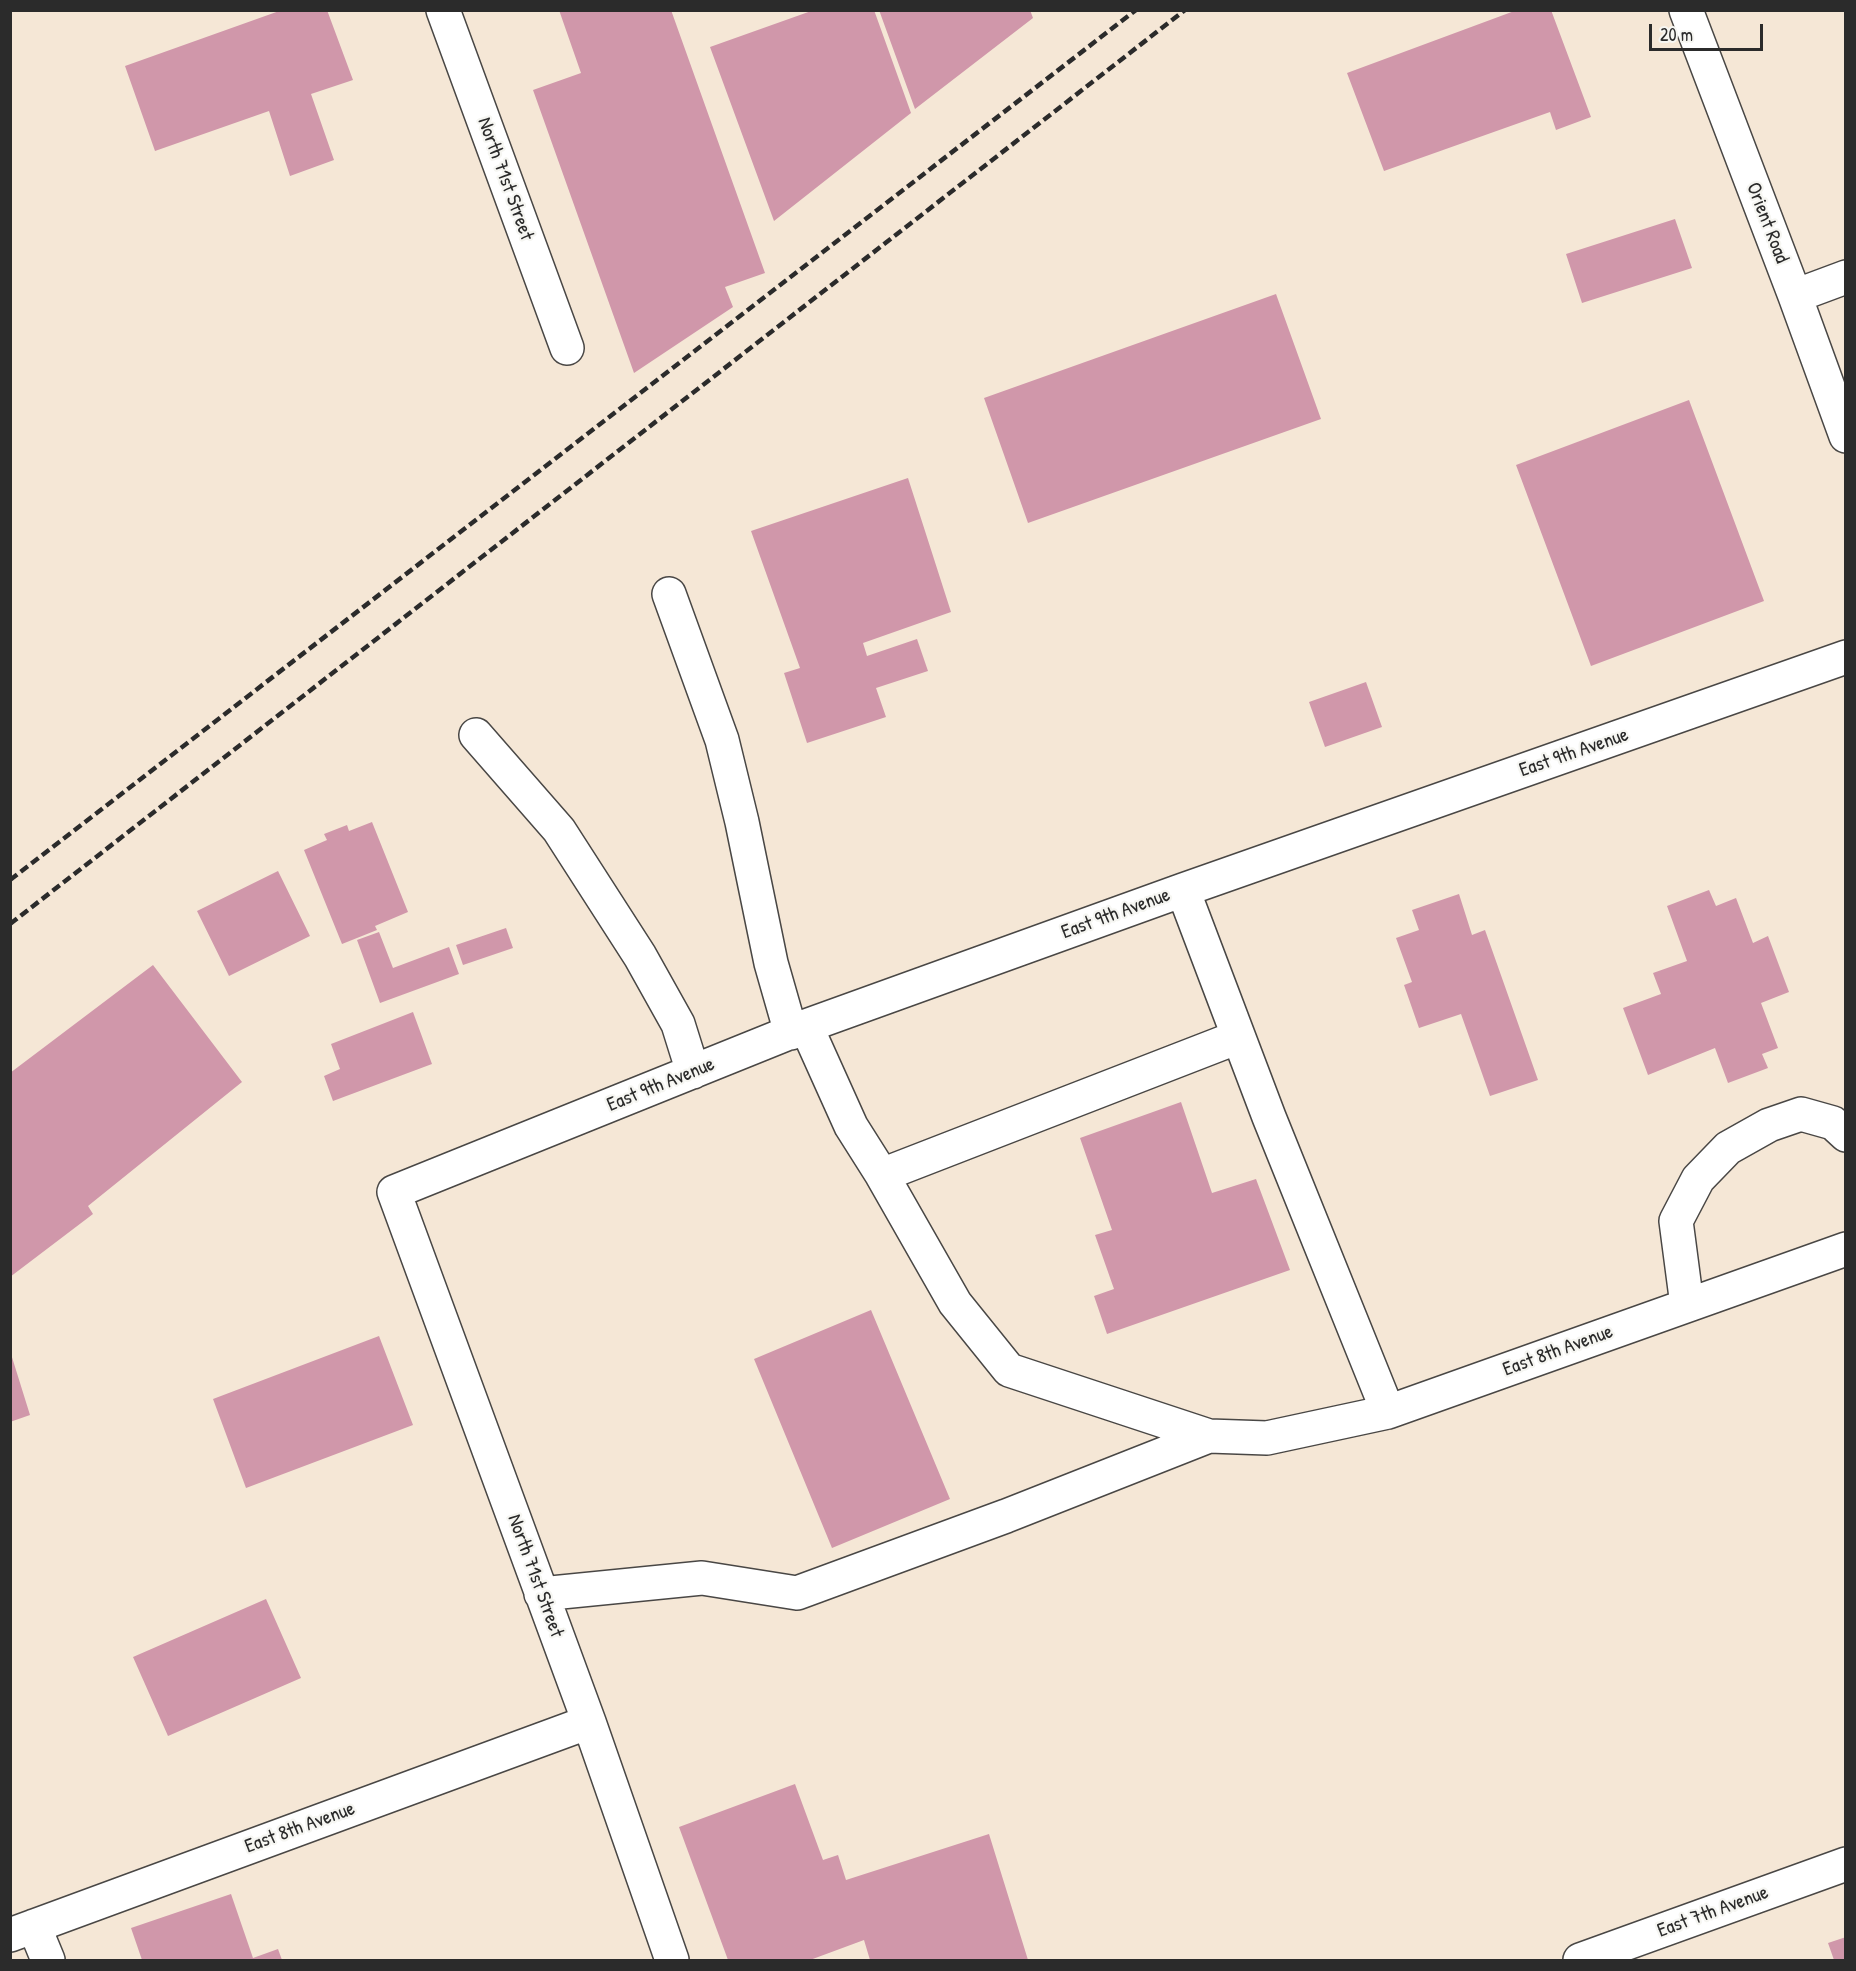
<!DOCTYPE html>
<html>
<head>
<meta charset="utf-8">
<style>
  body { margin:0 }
  #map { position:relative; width:1856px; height:1971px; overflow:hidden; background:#f5e7d6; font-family:"Patrick Hand",sans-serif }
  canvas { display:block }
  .frame { position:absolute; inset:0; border:12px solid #2b2b2b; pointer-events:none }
  .scale { position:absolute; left:1649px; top:24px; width:114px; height:27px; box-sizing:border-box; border:3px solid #2b2b2b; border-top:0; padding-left:8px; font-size:18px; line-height:21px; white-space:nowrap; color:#2b2b2b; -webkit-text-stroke:4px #f6f6f2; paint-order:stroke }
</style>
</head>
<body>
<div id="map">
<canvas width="1856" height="1971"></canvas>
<div class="frame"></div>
<div class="scale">20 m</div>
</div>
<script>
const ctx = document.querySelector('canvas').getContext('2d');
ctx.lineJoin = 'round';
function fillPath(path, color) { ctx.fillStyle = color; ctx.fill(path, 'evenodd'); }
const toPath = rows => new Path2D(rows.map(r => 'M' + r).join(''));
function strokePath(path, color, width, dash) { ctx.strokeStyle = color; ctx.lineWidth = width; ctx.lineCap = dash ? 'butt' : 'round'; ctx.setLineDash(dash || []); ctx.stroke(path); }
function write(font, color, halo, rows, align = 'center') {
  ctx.font = font + ' "Patrick Hand",sans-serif'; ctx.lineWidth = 4.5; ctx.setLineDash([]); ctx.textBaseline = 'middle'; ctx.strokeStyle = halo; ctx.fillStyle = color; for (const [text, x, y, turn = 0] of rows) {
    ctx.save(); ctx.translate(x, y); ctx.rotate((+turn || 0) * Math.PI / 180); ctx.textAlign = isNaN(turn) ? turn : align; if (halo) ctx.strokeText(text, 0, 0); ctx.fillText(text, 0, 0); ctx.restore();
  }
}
const building = toPath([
  [282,10,327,10,353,80,311,94,334,160,290,176,269,111,155,151,125,66],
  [559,10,671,10,765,273,725,287,733,307,634,373,533,90,581,73],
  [814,10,874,10,911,113,774,221,710,47],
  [879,10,1030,10,1033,18,915,109],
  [1517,10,1551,10,1591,117,1556,130,1550,112,1384,171,1347,73],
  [1675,219,1692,268,1582,303,1566,254],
  [1276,294,1321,419,1028,523,984,398],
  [1689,400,1764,601,1591,666,1516,465],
  [908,478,951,612,863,643,867,656,917,639,928,671,876,688,886,717,807,743,784,673,800,668,751,531],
  [1366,682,1382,727,1325,747,1309,702],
  [372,822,408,912,375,926,377,930,342,944,304,850,327,840,324,834,347,825,349,831],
  [278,871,310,936,229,976,197,911],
  [1709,890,1716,906,1736,898,1753,943,1768,936,1789,992,1761,1003,1778,1048,1762,1054,1768,1068,1728,1083,1715,1048,1648,1075,1623,1008,1661,994,1653,973,1687,961,1667,906],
  [1459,894,1472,935,1485,930,1538,1080,1490,1096,1461,1014,1419,1028,1404,985,1412,982,1396,938,1419,930,1412,910],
  [506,928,513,948,463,965,456,945],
  [379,932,393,968,449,947,459,974,380,1003,357,940],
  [153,965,242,1082,88,1206,93,1214,10,1277,10,1073],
  [413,1012,432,1064,333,1101,324,1076,340,1069,331,1044],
  [1181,1102,1212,1193,1256,1179,1290,1270,1107,1334,1094,1296,1114,1289,1095,1235,1112,1230,1080,1138],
  [871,1310,950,1499,832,1548,754,1359],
  [379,1336,413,1425,246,1488,213,1399],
  [11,1354,30,1415,10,1422,10,1355],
  [266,1599,301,1678,168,1736,133,1657],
  [795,1784,823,1860,838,1855,846,1880,989,1834,1028,1960,870,1960,864,1940,810,1960,728,1960,679,1827],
  [231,1894,253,1958,278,1949,282,1960,142,1960,131,1928],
  [1846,1937,1846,1960,1834,1960,1828,1943]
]);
const minor = toPath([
  [443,10,567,348],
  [1686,10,1795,296,1846,436],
  [1795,296,1846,277],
  [669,594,722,740,742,822,771,963,791,1033],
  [476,735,559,830,640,956,678,1024,693,1072],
  [1183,890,1269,1117,1388,1412],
  [806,1026,851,1126,882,1175,1238,1037],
  [882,1175,955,1303,1009,1370,1209,1436,1267,1438,1388,1412,1846,1249],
  [1687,1305,1676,1221,1698,1179,1728,1148,1769,1125,1801,1114,1833,1123,1846,1135],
  [541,1594,702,1578,797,1593,1006,1516,1209,1436],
  [34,1926,48,1960],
  [10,1935,589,1722],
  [672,1960,589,1722,394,1192,806,1026,1183,890,1846,657],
  [1580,1960,1846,1864]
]);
const rail = toPath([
  [10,880,1136,10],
  [10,924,1185,10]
]);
const streetNames = [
  ["North 71st Street",505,179,70],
  ["Orient Road",1767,223,69],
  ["East 9th Avenue",1574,753,-19],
  ["East 9th Avenue",1116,914,-20],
  ["East 9th Avenue",661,1085,-22],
  ["East 8th Avenue",1558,1351,-20],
  ["North 71st Street",535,1576,70],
  ["East 8th Avenue",300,1828,-20],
  ["East 7th Avenue",1713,1912,-20]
];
fillPath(building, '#d097aa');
strokePath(minor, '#494745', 36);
strokePath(minor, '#fff', 33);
strokePath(rail, '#2b2b2b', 4.5, [9, 4.5]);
write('20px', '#2b2b2b', '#f6f6f2', streetNames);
</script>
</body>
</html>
